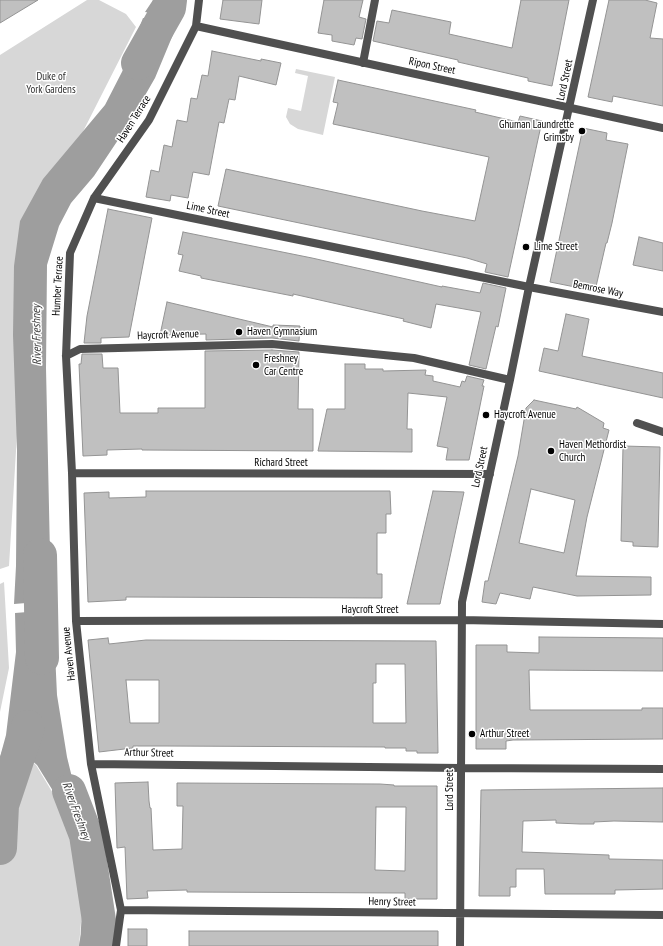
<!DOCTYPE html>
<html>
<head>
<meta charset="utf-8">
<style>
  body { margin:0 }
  canvas { display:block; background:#fff }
</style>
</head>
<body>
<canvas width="663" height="946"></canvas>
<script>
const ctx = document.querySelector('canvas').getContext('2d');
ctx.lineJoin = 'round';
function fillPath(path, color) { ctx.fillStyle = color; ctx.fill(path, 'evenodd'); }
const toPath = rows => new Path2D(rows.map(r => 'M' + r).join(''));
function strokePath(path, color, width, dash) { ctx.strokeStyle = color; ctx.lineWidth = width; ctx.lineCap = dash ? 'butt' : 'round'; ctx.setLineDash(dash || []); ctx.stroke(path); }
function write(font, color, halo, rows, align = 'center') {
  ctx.font = font + ' "PT Sans Narrow",sans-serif'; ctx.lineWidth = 3; ctx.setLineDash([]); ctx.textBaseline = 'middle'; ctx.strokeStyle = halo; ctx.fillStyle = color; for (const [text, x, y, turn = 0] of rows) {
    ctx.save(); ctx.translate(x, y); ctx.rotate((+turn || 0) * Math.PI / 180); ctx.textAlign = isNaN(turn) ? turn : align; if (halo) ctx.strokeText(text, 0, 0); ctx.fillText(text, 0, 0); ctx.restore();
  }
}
const green = toPath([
  [87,0,99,0,126,14,136,27,29,238,9,566,0,569,0,55],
  [296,69,335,77,323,135,298,129,290,124,286,117,288,108,301,111,308,76,295,73],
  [4,582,9,668,0,712,0,584],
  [24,755,36,765,57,800,75,843,79,870,82,910,79,946,0,946,0,862,3,805,14,772]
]);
const water = toPath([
  [153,0,184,0,177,17,145,12],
  [143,18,177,25,155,78,128,125,94,176,71,203,59,226,47,265,46,368,51,601,14,604,16,566,17,450,13,335,14,266,20,221,43,179,105,105,125,66],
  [53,610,57,695,67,757,86,835,100,927,96,946,80,946,82,910,80,869,76,842,58,799,37,765,24,754,13,772,2,805,0,848,0,757,6,735,16,652,15,613]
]);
const river = toPath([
  [138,63,169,8,170,0],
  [40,555,42,658],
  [69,791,86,835,100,927,96,946],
  [0,848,2,805,28,727]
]);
const building = toPath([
  [0,0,38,0,0,23,0,0],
  [223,0,262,0,259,24,220,19,223,0],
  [324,0,363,0,359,17,366,19,362,39,356,38,354,45,332,41,332,35,318,33,324,0],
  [521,0,569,0,552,86,528,81,528,78,458,62,458,60,373,41,377,21,389,23,392,10,451,22,449,34,512,48,521,0],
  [609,0,645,0,657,3,650,38,663,39,663,106,613,96,612,102,588,97,609,0],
  [212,51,261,61,261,59,281,63,276,85,239,76,235,100,229,99,224,123,219,122,209,175,193,172,188,198,171,195,170,201,146,197,151,170,159,172,164,145,172,147,177,120,187,122,191,98,197,99,202,75,208,76,212,51],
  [338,80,476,110,475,112,518,122,520,116,542,121,508,277,485,272,487,264,467,258,218,206,226,169,422,211,475,221,489,157,333,124,338,103,333,102,338,80],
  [583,128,607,133,606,140,628,144,612,223,607,243,606,243,595,291,550,282,583,128],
  [108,209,152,218,129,337,101,338,101,343,84,343,87,316,108,209],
  [183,232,312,258,442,287,442,286,480,293,483,283,506,288,498,327,496,326,486,369,469,365,481,312,436,304,431,328,403,321,404,319,293,294,293,296,201,278,201,276,179,271,183,255,178,254,183,232],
  [639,237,663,243,663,271,633,265,639,237],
  [167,302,273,327,273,325,300,326,299,341,272,338,206,340,206,334,160,335,167,302],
  [566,314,589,319,582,356,663,373,663,398,539,371,544,348,558,351,566,314],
  [272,350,299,352,298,409,313,409,313,451,142,450,142,449,107,450,107,455,83,456,79,364,81,364,82,354,102,354,103,368,118,368,120,413,158,413,158,408,205,408,205,351,272,350],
  [345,364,365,364,365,369,383,369,383,371,426,370,425,375,433,376,433,381,460,387,462,381,465,382,467,376,484,380,482,386,484,386,469,460,446,460,448,448,437,446,447,397,408,393,407,429,412,429,412,452,318,451,327,409,345,409,345,364],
  [534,400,576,409,577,407,604,423,603,428,609,430,587,517,576,576,651,577,651,595,577,596,533,587,530,599,500,593,496,604,482,602,485,581,488,581,518,456,526,408,534,400],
  [531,489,575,500,564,553,519,543,531,489],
  [623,446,660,447,658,547,633,546,633,542,621,541,623,446],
  [146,491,390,491,391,514,386,514,386,533,377,533,377,574,382,574,382,598,126,597,126,600,88,602,84,493,109,492,109,498,146,497,146,491],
  [433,491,464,492,442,594,440,604,407,604,433,491],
  [539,637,663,638,663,671,529,670,530,710,642,710,642,708,663,708,663,739,513,740,506,741,506,749,476,749,476,645,507,645,507,652,539,653,539,637],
  [108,638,109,644,146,640,436,641,438,753,417,753,417,751,406,751,406,748,385,748,385,747,165,746,133,746,133,748,99,752,88,640,108,638],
  [376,664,405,664,406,723,373,723,373,683,376,683,376,664],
  [126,680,159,680,159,723,130,723,126,680],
  [148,782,149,801,150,808,151,808,153,850,182,849,183,806,177,806,177,783,380,784,394,785,394,786,437,786,437,899,405,899,405,893,187,892,187,890,147,891,148,898,127,899,125,847,117,848,115,783,148,782],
  [376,807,406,807,405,871,375,870,376,807],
  [663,788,663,822,614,821,594,822,594,824,580,824,556,823,556,820,523,821,522,852,609,855,609,859,663,860,663,889,615,890,615,894,545,894,544,869,516,869,516,887,510,887,510,896,479,896,481,790,663,788],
  [128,929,147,929,147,946,128,946,128,929],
  [189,931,438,931,438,946,189,946,189,931]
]);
const street = toPath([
  [196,26,663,128],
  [363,63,375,0],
  [94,198,529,287,663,312],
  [66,356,80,349,272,344,414,358,510,380],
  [637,423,663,432],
  [72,473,490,474],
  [76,621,461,620,663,624],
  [91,764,461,768,663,769],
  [121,910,663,915],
  [116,946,121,910,91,764,76,621,72,473,66,356,70,253,94,198,149,120,196,26,199,0],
  [460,946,462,602,510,380,529,287,593,0]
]);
const markers = [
  [582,131,4,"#000"],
  [526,247,4,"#000"],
  [239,332,4,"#000"],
  [256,365,4,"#000"],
  [486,415,4,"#000"],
  [551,451,4,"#000"],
  [472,734,4,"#000"]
];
const streetNames = [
  ["Ripon Street",432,66,12],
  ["Lord Street",565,80,-78],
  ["Haven Terrace",134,119,-58],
  ["Lime Street",208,210,12],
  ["Humber Terrace",58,286,-87],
  ["Bemrose Way",598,289,11],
  ["Haycroft Avenue",168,335,-2],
  ["Richard Street",281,463],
  ["Lord Street",480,467,-78],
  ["Haycroft Street",370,610],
  ["Haven Avenue",69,654,-96],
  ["Arthur Street",149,753,1],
  ["Lord Street",450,790,-90],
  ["Henry Street",392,902,1]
];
const parkNames = [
  ["Duke of",51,77],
  ["York Gardens",51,90]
];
const poiNames = [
  ["Ghuman Laundrette",574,125,"right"],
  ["Grimsby",574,138,"right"],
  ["Lime Street",534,247],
  ["Haven Gymnasium",247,332],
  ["Freshney",264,359],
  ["Car Centre",264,372],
  ["Haycroft Avenue",494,415],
  ["Haven Methordist",559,445],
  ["Church",559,458],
  ["Arthur Street",480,734]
];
const waterNames = [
  ["River Freshney",37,335,-91],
  ["River Freshney",76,811,70]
];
fillPath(green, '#d7d7d7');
fillPath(water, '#9e9e9e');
strokePath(river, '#9e9e9e', 34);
fillPath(building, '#c0c0c0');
strokePath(building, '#949494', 1);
strokePath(street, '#505050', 8);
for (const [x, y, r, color] of markers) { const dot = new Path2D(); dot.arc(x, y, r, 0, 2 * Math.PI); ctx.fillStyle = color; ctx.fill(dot); strokePath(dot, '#fff', 1.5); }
write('11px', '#000', '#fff', streetNames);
write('11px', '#2e2e2e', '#fff', parkNames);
write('11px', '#000', '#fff', poiNames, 'left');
write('italic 12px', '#3f3f3f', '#fff', waterNames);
</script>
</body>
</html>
